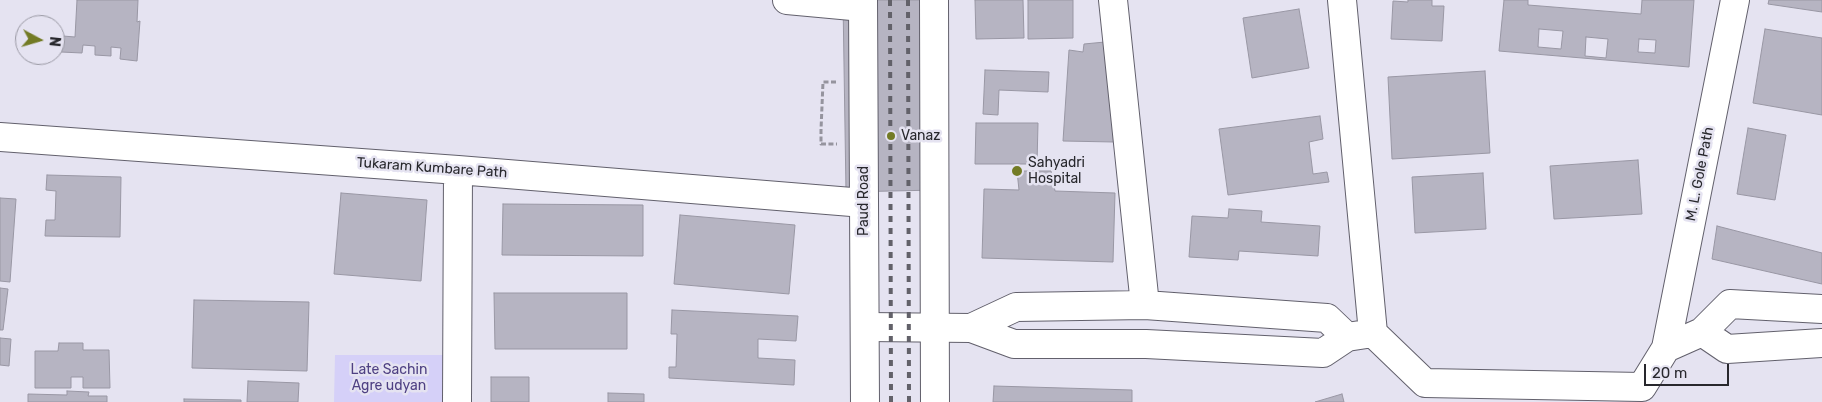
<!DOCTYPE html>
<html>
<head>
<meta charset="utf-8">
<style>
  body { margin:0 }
  #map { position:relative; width:1822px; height:402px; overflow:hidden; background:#e5e3f1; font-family:Rubik,sans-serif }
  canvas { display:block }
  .north { position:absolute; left:15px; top:15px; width:50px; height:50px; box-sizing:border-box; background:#e5e3f1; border:1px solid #9998a3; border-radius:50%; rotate:96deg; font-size:14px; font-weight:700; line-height:20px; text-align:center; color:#28282d }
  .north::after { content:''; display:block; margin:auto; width:18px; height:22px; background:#737b25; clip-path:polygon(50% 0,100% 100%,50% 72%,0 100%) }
  .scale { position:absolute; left:1644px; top:364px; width:85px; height:22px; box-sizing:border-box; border:2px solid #28282d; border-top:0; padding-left:6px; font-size:15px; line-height:18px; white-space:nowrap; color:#28282d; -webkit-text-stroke:4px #e5e3f1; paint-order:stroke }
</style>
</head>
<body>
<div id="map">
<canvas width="1822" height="402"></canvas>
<div class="north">N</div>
<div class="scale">20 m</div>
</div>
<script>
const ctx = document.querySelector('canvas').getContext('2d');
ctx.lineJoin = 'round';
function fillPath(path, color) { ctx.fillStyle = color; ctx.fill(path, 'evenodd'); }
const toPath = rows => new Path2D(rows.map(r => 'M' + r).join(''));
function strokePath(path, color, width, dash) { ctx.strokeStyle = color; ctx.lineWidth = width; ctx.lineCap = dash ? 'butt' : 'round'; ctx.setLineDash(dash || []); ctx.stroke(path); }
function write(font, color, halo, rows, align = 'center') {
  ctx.font = font + ' Rubik,sans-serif'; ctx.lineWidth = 5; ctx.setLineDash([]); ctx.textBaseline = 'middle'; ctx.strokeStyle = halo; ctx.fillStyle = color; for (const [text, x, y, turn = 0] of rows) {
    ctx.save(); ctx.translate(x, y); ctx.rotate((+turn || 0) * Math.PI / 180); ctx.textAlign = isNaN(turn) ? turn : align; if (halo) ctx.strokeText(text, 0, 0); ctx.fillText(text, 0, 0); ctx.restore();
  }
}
const green = toPath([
  [335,355,443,355,442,402,334,402]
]);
const building = toPath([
  [77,0,138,0,137,22,140,21,137,61,120,59,121,48,111,47,111,56,95,55,95,46,83,45,82,53,61,52,63,36,75,37,77,0],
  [843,0,934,0,937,190,846,192,843,0],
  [975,0,1023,0,1024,38,976,39,975,0],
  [1028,0,1073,0,1073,38,1028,39,1028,0],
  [1408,0,1432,0,1432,6,1444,6,1442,41,1391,39,1393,1,1408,2,1408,0],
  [1504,0,1528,0,1528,5,1641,14,1642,0,1694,0,1689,67,1499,51,1504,0],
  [1539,29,1563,31,1561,49,1538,47,1539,29],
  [1586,37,1608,39,1606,58,1585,56,1586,37],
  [1639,39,1656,40,1655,53,1638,52,1639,39],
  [1769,0,1822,0,1822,12,1768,4,1769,0],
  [1299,9,1309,68,1252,78,1243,18,1299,9],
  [1765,29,1822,38,1822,115,1753,103,1765,29],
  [1105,42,1114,142,1063,141,1069,50,1083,52,1084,44,1105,42],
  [985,70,1049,72,1048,92,999,90,998,115,983,114,985,70],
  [1485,71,1490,153,1392,159,1388,77,1485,71],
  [1320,116,1323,139,1309,142,1313,174,1327,172,1329,182,1228,195,1219,129,1320,116],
  [976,123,1038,123,1037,164,975,164,976,123],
  [1748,128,1786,135,1775,200,1737,194,1748,128],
  [1638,160,1642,214,1554,219,1550,166,1638,160],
  [1017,171,1051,171,1055,191,1115,193,1113,262,982,258,984,189,1019,190,1017,171],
  [1483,173,1486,229,1415,233,1412,177,1483,173],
  [47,175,121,177,120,237,45,236,46,220,55,220,56,191,46,190,47,175],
  [341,193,427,200,421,281,334,274,341,193],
  [0,198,16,199,10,282,0,281,0,198],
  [503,204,643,205,643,256,502,255,503,204],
  [1229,209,1262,211,1261,222,1320,226,1318,256,1239,251,1238,260,1189,257,1192,216,1228,218,1229,209],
  [680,215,795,225,789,294,674,284,680,215],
  [1717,226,1822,253,1822,284,1712,259,1717,226],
  [0,288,8,289,3,330,0,330,0,288],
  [494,293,627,293,627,349,495,349,494,293],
  [194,300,309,302,307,371,192,368,194,300],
  [672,310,798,316,796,341,758,339,758,358,795,360,794,385,669,378,669,367,676,367,677,334,671,334,672,310],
  [0,338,11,339,9,366,0,365,0,338],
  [59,343,83,343,83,350,109,350,110,388,83,388,83,377,71,377,71,388,35,388,35,351,58,351,59,343],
  [491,377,529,377,529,402,491,402,491,377],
  [248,381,299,383,298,402,247,402,248,381],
  [994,386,1132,390,1132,402,993,402,994,386],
  [67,391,89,392,88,396,107,396,107,402,28,402,28,394,67,395,67,391],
  [608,393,644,394,644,402,608,402,608,393],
  [1342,394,1344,402,1315,402,1342,394],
  [184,399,241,400,241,402,184,402,184,399]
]);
const path = toPath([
  [836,82,823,82,821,130,821,144,837,144]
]);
const minor = toPath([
  [787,0,863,7],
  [1113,0,1145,305],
  [1342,0,1373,333],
  [0,137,458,170,864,203],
  [866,327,971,328,1014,344,1146,344,1323,353,1347,337,1373,333,1425,383,1642,387,1666,348,1702,332,1730,304,1822,309],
  [971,328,1016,307,1145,305,1327,318,1347,337],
  [1702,332,1727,349,1822,343],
  [1666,348,1735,0],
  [457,402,458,170]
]);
const major = toPath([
  [863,0,865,402],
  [934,0,935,402]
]);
const rail = toPath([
  [890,0,891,402],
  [908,0,909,402]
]);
const markers = [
  [891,136,5,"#737b25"],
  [1017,171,6,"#737b25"]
];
const poiNames = [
  ["Vanaz",901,136],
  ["Sahyadri",1028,163],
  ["Hospital",1028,179]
];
const streetNames = [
  ["Tukaram Kumbare Path",432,168,4],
  ["M. L. Gole Path",1700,174,-79],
  ["Paud Road",864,201,-90]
];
const parkNames = [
  ["Late Sachin",389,370],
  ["Agre udyan",389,386]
];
fillPath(green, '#d5d0f8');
fillPath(building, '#b6b4c2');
strokePath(building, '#9997a4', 1);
strokePath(minor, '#62606c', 30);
strokePath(major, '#62606c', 30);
strokePath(path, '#95949e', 3, [5, 2.5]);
strokePath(minor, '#fff', 28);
strokePath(major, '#fff', 28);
strokePath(rail, '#626169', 4, [6, 6]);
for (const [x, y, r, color] of markers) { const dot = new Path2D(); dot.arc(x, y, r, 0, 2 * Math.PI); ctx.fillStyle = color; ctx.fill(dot); strokePath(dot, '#e5e3f1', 2); }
write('14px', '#28282d', '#e5e3f1', poiNames, 'left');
write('14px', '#28282d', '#e5e3f1', streetNames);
write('14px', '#4f4183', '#e5e3f1', parkNames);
</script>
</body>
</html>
